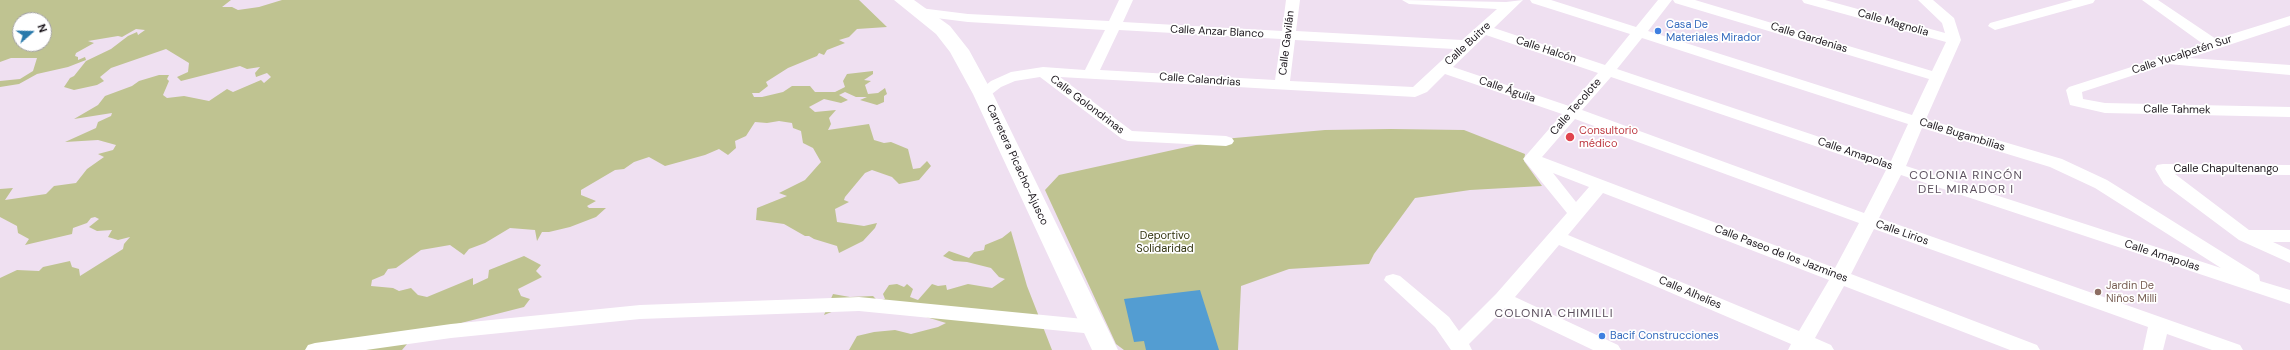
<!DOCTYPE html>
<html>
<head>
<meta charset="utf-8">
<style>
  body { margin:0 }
  #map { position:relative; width:2290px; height:350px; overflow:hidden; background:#efe0f1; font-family:"DM Sans",sans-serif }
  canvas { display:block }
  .north { position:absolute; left:12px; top:12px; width:40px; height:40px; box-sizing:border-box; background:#fff; border:1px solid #a4a2a5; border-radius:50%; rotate:70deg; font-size:11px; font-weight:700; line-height:16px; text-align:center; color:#1c171d }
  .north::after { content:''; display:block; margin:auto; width:14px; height:18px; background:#2979ab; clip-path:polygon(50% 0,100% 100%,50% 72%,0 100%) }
</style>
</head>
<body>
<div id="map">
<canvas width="2290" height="350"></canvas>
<div class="north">N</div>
</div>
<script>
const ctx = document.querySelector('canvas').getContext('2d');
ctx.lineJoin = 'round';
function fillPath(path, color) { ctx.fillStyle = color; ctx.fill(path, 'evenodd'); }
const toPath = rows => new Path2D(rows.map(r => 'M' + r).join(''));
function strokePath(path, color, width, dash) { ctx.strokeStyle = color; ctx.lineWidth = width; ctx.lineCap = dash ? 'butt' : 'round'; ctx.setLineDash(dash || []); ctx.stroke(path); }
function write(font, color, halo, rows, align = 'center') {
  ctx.font = font + ' "DM Sans",sans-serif'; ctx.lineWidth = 3.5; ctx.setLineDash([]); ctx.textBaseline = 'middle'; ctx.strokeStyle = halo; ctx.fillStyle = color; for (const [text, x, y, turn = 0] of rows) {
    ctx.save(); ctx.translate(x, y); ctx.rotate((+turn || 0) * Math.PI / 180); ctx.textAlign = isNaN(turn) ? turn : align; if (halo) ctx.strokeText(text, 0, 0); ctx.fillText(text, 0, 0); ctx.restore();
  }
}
const green = toPath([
  [0,0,231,0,222,7,232,7,238,10,259,7,282,0,859,0,887,27,857,29,849,37,839,40,845,43,827,50,824,55,819,53,817,56,788,68,766,82,768,86,759,93,752,93,754,97,762,97,783,92,792,86,810,86,815,92,835,92,845,87,843,81,847,74,873,71,873,74,864,80,871,81,865,85,868,94,878,93,885,88,887,94,884,96,884,102,877,105,860,100,867,97,856,97,845,92,839,95,848,100,841,103,824,99,809,107,815,112,836,110,829,118,831,124,828,130,869,124,874,140,884,143,891,142,908,149,913,169,920,168,927,161,931,166,919,180,899,184,892,177,872,170,865,173,845,197,844,200,849,202,835,209,837,222,864,226,877,223,875,228,863,241,839,253,837,246,814,239,809,236,805,236,784,224,756,220,757,208,787,196,779,193,805,180,821,162,813,148,803,143,801,131,793,128,792,123,779,121,767,123,755,122,746,136,735,141,736,148,728,155,719,149,705,155,665,166,649,157,634,162,624,169,615,170,581,190,581,195,596,201,587,206,589,208,606,208,596,217,570,227,549,232,542,232,537,241,535,230,510,228,485,243,469,249,464,255,450,245,421,250,396,268,388,269,384,275,372,280,371,286,393,288,399,291,411,288,418,295,427,297,473,278,473,285,488,278,489,270,524,256,541,265,536,271,542,277,518,289,521,296,530,299,524,307,402,338,407,344,402,350,0,350,0,278,17,270,39,271,43,267,70,261,72,267,79,269,80,276,123,249,124,244,130,237,118,240,108,237,112,230,97,231,89,227,99,219,95,217,91,218,87,223,73,228,72,234,25,245,29,239,18,233,17,226,0,217,0,189,13,188,5,200,46,194,54,186,76,183,87,169,104,157,98,154,113,150,116,145,98,140,65,142,96,128,98,122,111,116,112,113,74,119,98,105,105,96,132,86,139,81,159,75,169,75,167,79,169,81,163,95,167,98,184,96,209,101,227,89,233,92,261,80,264,83,271,77,267,73,256,77,255,73,260,67,247,69,240,66,181,81,177,77,188,72,189,63,166,49,111,68,100,77,104,81,97,85,74,90,64,87,70,78,74,76,86,61,111,49,128,36,137,32,138,35,145,30,136,29,122,37,118,36,88,41,94,43,76,53,75,56,78,57,78,60,85,57,86,60,68,67,37,74,19,84,0,87,0,81,20,79,33,71,37,58,11,58,0,62],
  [20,20,44,20,44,44,20,44],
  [1391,129,1464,130,1525,154,1524,161,1542,186,1470,190,1415,198,1374,254,1369,264,1289,269,1241,286,1238,350,1124,350,1116,344,1045,190,1059,175,1223,139,1325,130],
  [1011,231,1027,286,1052,350,849,350,857,336,874,332,895,330,911,334,938,327,946,323,913,313,907,308,834,311,824,315,833,294,850,297,873,296,878,301,885,299,883,294,889,285,897,284,904,287,907,284,913,289,910,297,918,300,932,284,938,286,946,285,947,290,968,284,992,288,1005,279,999,277,991,268,967,262,954,261,943,256,949,251,969,258,974,252,984,250,985,245,1002,238]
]);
const water = toPath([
  [1200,290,1219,350,1146,350,1144,341,1134,342,1124,299]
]);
const street = toPath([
  [1119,0,1133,0,1123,22,1282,31,1286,0,1300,0,1296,31,1462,40,1497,9,1409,4,1402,0,1506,2,1523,0,1494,28,1605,65,1630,34,1532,3,1530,0,1551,0,1636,27,1658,0,1672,0,1648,31,1912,115,1929,79,1675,3,1673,0,1695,0,1932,71,1946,42,1804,3,1802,0,1825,0,1945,33,1942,23,1918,0,1933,0,1954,18,1961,40,1926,119,2062,159,2107,180,2259,275,2260,281,2290,290,2290,304,1901,175,1879,218,2240,345,2243,350,2212,350,2167,334,2163,350,2143,350,2148,327,1874,229,1851,274,2037,345,2040,350,2010,350,1844,286,1815,338,1831,345,1834,350,1788,350,1791,344,1559,245,1515,297,1618,345,1621,350,1593,350,1505,308,1469,344,1472,350,1451,350,1435,327,1384,280,1386,276,1393,274,1400,276,1449,317,1459,331,1496,294,1567,213,1523,159,1562,114,1445,74,1427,92,1415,97,1060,77,1132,131,1226,136,1232,138,1234,141,1232,144,1226,146,1128,141,1122,139,1040,77,1015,81,1001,87,988,97,983,99,978,97,975,94,991,81,1011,72,1043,67,1085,70,1105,30,968,22,920,16,913,12,920,8,968,14,1109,21,1119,0],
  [1119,30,1281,39,1275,80,1100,70,1119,30],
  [1486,35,1598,73,1569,106,1453,67,1486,35],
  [1642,38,1908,124,1891,161,1617,69,1642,38],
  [1295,40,1454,49,1413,87,1290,81,1295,40],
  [1611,77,1886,170,1864,213,1582,110,1611,77],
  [1575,119,1859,223,1835,268,1542,157,1575,119],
  [1922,128,2050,167,2095,188,2221,268,1906,166,1922,128],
  [1553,173,1589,187,1576,202,1553,173],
  [1603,193,1829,280,1799,331,1568,235,1603,193],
  [2073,0,2095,0,2093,3,1995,30,1988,26,1990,23,2073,0],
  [2142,0,2158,0,2216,39,2290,16,2290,25,2189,58,2290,65,2290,75,2168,64,2082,92,2083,99,2105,103,2290,107,2290,117,2105,113,2070,105,2066,90,2069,87,2203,44,2142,0],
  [2163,164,2290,165,2290,175,2175,174,2249,230,2290,230,2290,242,2273,242,2290,250,2290,263,2239,240,2164,184,2155,169,2157,165,2163,164],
  [859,297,1094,320,1101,322,1104,327,1101,332,1094,334,859,311,640,319,451,338,366,350,305,350,308,345,315,343,451,324,640,305,859,297]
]);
const secondary = toPath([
  [894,0,914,0,950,26,969,50,993,94,1118,350,1092,350,973,94,950,52,936,34,894,0]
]);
const markers = [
  [1658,31,4,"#3f7fe0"],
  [1570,137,5,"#e0444e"],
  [2098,292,4,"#8d6e63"],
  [1602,336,4,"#3f7fe0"]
];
const streetNames = [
  ["Calle Magnolia",1893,23,16],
  ["Calle Anzar Blanco",1217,32,3],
  ["Calle Gardenias",1809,38,17],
  ["Calle Gavilán",1287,43,-83],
  ["Calle Buitre",1468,44,-43],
  ["Calle Halcón",1546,50,18],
  ["Calle Yucalpetén Sur",2182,55,-18],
  ["Calle Calandrias",1200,80,4],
  ["Calle Águila",1507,90,19],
  ["Calle Golondrinas",1087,105,37],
  ["Calle Tecolote",1576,107,-49],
  ["Calle Tahmek",2177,110,1],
  ["Calle Bugambilias",1962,135,17],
  ["Calle Amapolas",1855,154,19],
  ["Carretera Picacho-Ajusco",1017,165,65],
  ["Calle Chapultenango",2226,169],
  ["Calle Lirios",1902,233,19],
  ["Calle Paseo de los Jazmines",1781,254,21],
  ["Calle Amapolas",2162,256,18],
  ["Calle Alhelíes",1690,293,23]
];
const shopNames = [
  ["Casa De",1666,25],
  ["Materiales Mirador",1666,38],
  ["Bacif Construcciones",1610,336]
];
const healthNames = [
  ["Consultorio",1579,131],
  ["médico",1579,144]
];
const parkNames = [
  ["Deportivo",1165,236],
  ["Solidaridad",1165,249]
];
const educationNames = [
  ["Jardin De",2106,286],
  ["Niños Milli",2106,299]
];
const neighbourhoodNames = [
  ["COLONIA RINCÓN",1966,176],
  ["DEL MIRADOR I",1966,190],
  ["COLONIA CHIMILLI",1554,314]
];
fillPath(green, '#bfc391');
fillPath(water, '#539dd2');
fillPath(street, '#fff');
fillPath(secondary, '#fff');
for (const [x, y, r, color] of markers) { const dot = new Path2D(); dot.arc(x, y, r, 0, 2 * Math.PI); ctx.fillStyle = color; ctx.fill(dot); strokePath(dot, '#fff', 1.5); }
write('11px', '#1c171d', '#fff', streetNames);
write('11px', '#366cbe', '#fff', shopNames, 'left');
write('11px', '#be3a42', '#fff', healthNames, 'left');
write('11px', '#31330e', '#fff', parkNames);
write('11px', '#785e54', '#fff', educationNames, 'left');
ctx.letterSpacing = '1px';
write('12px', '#5b4f5d', '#fff', neighbourhoodNames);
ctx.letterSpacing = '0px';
</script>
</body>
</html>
